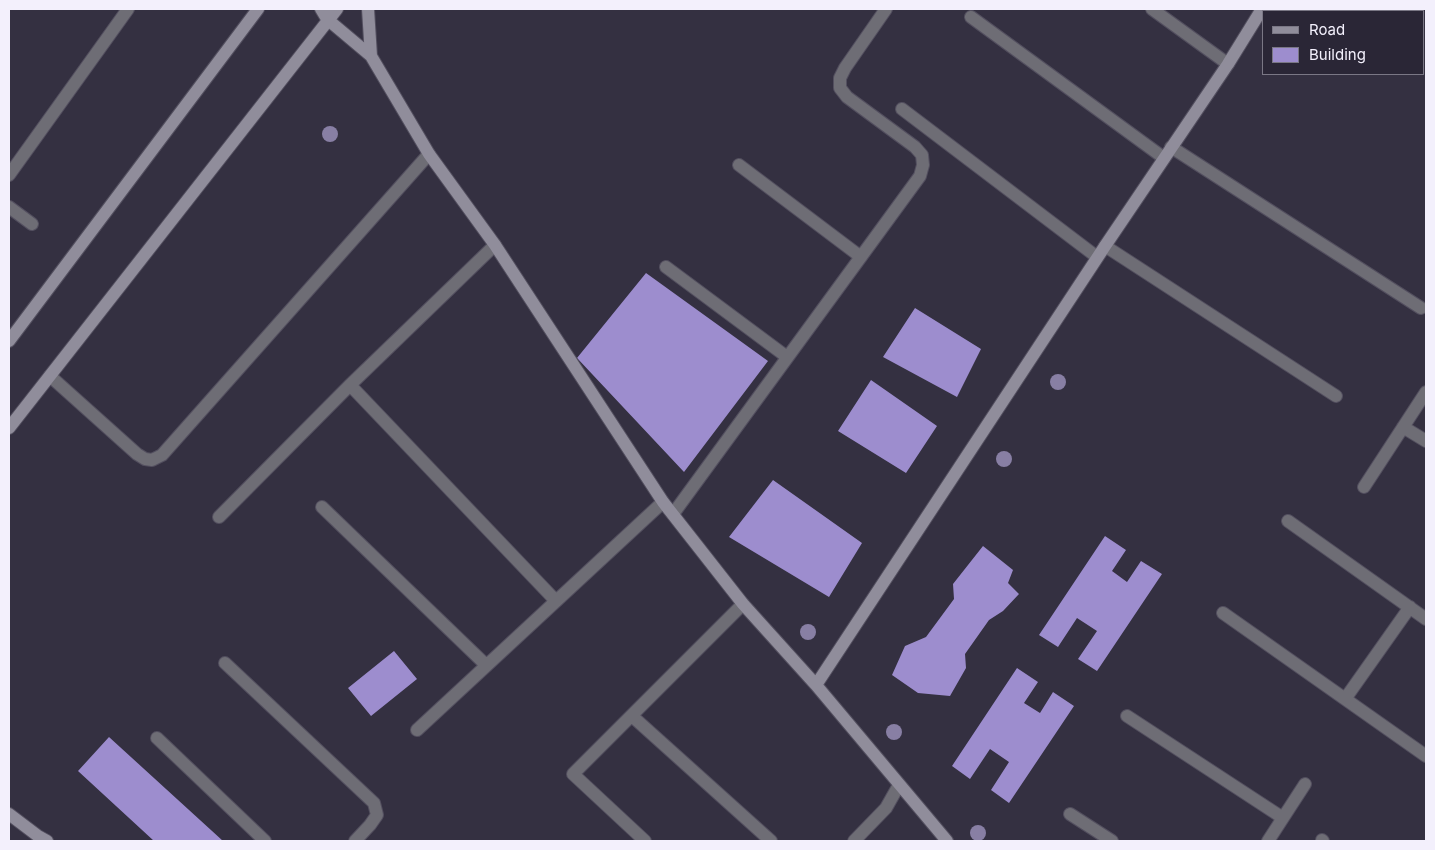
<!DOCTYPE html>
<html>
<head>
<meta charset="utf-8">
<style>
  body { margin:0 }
  #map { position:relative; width:1435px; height:850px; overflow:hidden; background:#343041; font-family:Inter,sans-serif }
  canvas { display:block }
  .frame { position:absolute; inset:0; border:10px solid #f3f0fc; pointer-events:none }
  .legend { position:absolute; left:1262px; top:10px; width:162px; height:65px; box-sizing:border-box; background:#2a2636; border:1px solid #7a7785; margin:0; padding:6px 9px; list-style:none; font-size:15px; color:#f3f0fc }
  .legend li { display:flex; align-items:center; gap:10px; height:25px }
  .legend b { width:25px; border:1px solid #7a7785 }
</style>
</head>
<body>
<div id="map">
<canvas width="1435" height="850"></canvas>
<div class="frame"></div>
<ul class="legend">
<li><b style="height:6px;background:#908d9b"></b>Road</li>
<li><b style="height:14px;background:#9d8dce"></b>Building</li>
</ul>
</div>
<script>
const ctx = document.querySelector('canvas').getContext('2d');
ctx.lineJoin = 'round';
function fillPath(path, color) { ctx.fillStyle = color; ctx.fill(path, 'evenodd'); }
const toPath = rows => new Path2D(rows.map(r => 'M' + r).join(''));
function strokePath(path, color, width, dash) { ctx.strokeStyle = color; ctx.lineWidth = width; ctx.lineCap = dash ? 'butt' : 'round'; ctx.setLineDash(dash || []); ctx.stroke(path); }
const building = toPath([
  [646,273,768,361,684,472,577,358],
  [915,308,981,349,957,397,883,357],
  [871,380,937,426,906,473,838,431],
  [773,480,862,543,829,597,729,537],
  [1105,536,1126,550,1112,571,1127,582,1141,561,1162,574,1097,671,1078,659,1097,631,1077,618,1058,647,1039,635],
  [983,546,1013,570,1008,583,1019,594,1003,611,989,620,965,654,966,668,950,696,918,693,892,675,905,646,926,637,954,599,953,584],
  [394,651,417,679,371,716,348,688],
  [1017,668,1038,682,1024,703,1040,713,1053,692,1074,706,1009,803,991,790,1009,762,990,749,970,779,952,766],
  [109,737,223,841,154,841,78,771]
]);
const street = toPath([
  [1152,9,1228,64],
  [971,17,1164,158],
  [902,109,1097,257],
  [1171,147,1421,308],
  [739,165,861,257],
  [9,175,128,9],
  [9,207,32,224],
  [1105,246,1336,396],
  [666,267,787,357],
  [50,376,137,454,145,459,152,460,162,455,429,154],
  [350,385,556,601],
  [1403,427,1426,441],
  [1364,487,1426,392],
  [322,507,486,665],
  [673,514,920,176,923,165,922,155,915,147,847,97,840,88,840,78,845,68,886,9],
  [219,517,350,385,495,245],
  [1288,521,1426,619],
  [1223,613,1426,756],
  [225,663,374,803,377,815,370,825,355,841],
  [1345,699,1410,607],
  [632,716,771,841],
  [1127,716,1283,818],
  [417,730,663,502],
  [157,738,265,841],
  [1070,814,1112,841],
  [1322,840,1323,841],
  [645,841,573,774,743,604],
  [854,841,886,808,899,785],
  [1268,841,1305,784]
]);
const secondary = toPath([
  [321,9,327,19,371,56,429,154,495,245,663,502,743,604,816,685,947,841],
  [368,9,371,56],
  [9,341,258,9],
  [9,428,337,9],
  [816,685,1105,246,1228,64,1262,9],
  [9,814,38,836,47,841]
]);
const trees = [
  [330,134],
  [1058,382],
  [1004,459],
  [808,632],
  [894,732],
  [978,833]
];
fillPath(building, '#9d8dce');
strokePath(street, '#534f5f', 14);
strokePath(secondary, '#534f5f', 14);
strokePath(street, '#6e6d75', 12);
strokePath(secondary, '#908d9b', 12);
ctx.fillStyle = '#887fa4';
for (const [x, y] of trees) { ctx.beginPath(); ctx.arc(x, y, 8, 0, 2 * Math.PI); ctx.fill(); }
</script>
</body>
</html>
